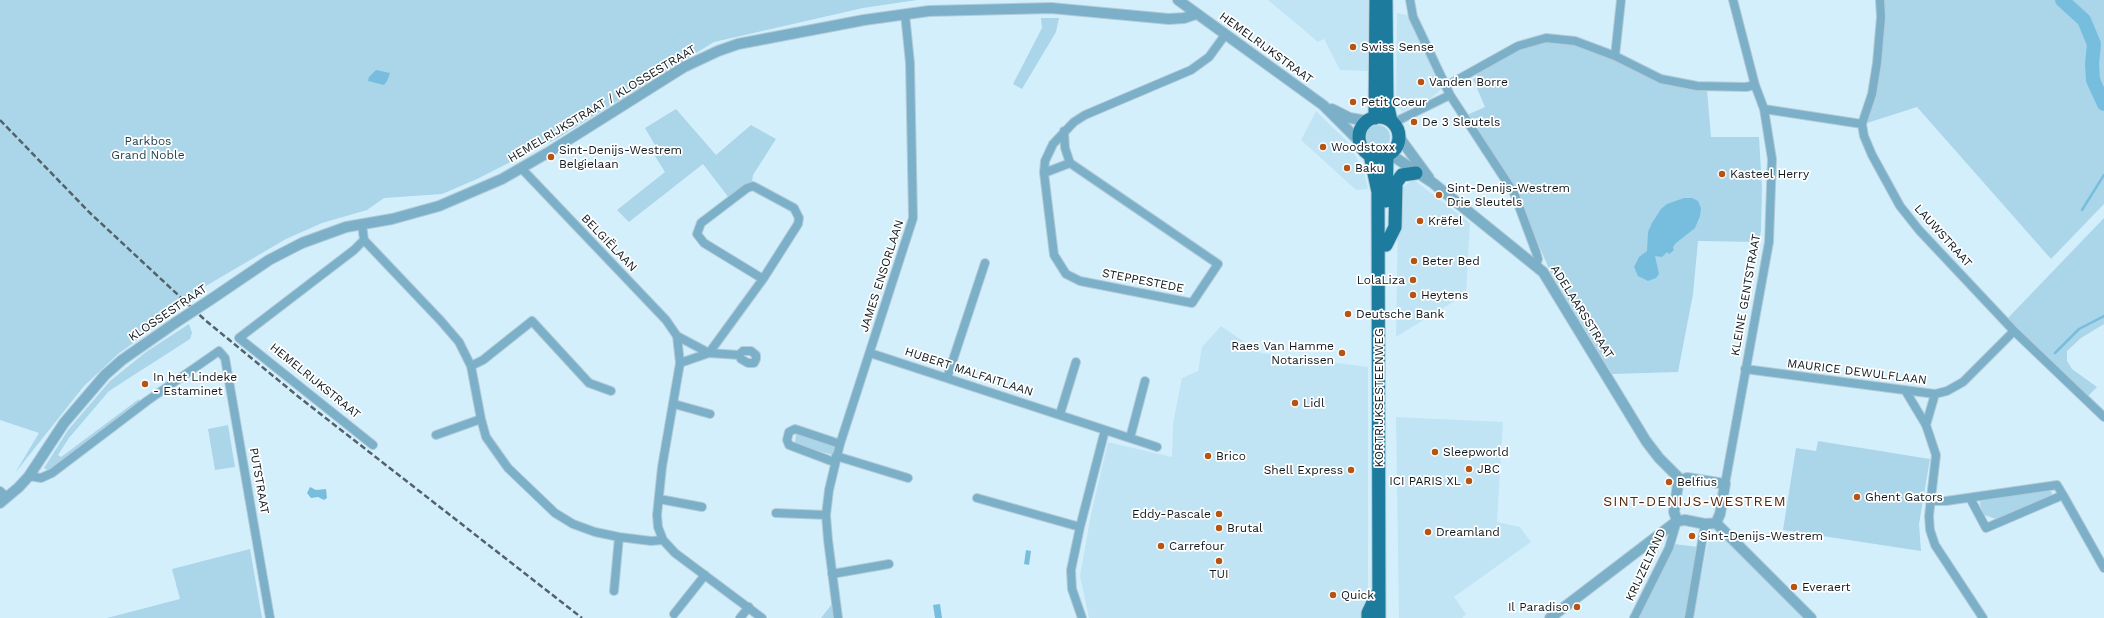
<!DOCTYPE html>
<html>
<head>
<meta charset="utf-8">
<style>
  body { margin:0 }
  canvas { display:block; background:#d4effc }
</style>
</head>
<body>
<canvas width="2104" height="618"></canvas>
<script>
const ctx = document.querySelector('canvas').getContext('2d');
ctx.lineJoin = 'round';
function fillPath(path, color) { ctx.fillStyle = color; ctx.fill(path, 'evenodd'); }
const toPath = rows => new Path2D(rows.map(r => 'M' + r).join(''));
function strokePath(path, color, width, dash) { ctx.strokeStyle = color; ctx.lineWidth = width; ctx.lineCap = dash ? 'butt' : 'round'; ctx.setLineDash(dash || []); ctx.stroke(path); }
function write(font, color, halo, rows, align = 'center') {
  ctx.font = font + ' "Work Sans",sans-serif'; ctx.lineWidth = 3.5; ctx.setLineDash([]); ctx.textBaseline = 'middle'; ctx.strokeStyle = halo; ctx.fillStyle = color; for (const [text, x, y, turn = 0] of rows) {
    ctx.save(); ctx.translate(x, y); ctx.rotate((+turn || 0) * Math.PI / 180); ctx.textAlign = isNaN(turn) ? turn : align; if (halo) ctx.strokeText(text, 0, 0); ctx.fillText(text, 0, 0); ctx.restore();
  }
}
const built = toPath([
  [1268,0,1368,0,1369,71,1340,70,1324,39,1318,42],
  [1397,13,1407,15,1443,88,1431,98,1402,112,1396,103],
  [1316,111,1346,140,1364,170,1368,189,1356,190,1301,140],
  [1413,179,1470,223,1466,294,1396,337,1398,214,1401,189],
  [1221,326,1261,353,1368,367,1368,594,1364,606,1363,618,1089,618,1080,576,1091,514,1108,442,1172,457,1173,423,1182,378,1198,371,1202,347],
  [1396,417,1503,422,1497,522,1520,527,1531,542,1454,597,1466,614,1462,618,1399,618],
  [1710,531,1730,543,1805,618,1693,618]
]);
const green = toPath([
  [0,0,917,0,863,8,714,42,556,139,477,179,442,194,384,198,367,210,322,223,286,239,187,297,176,312,118,354,84,386,15,473,39,433,0,420],
  [1882,0,2104,0,2104,204,2051,259,1917,107,1867,123,1875,98],
  [1041,18,1059,18,1056,32,1022,89,1013,84,1042,28],
  [1547,41,1579,45,1616,59,1662,82,1707,90,1711,137,1759,137,1762,188,1761,230,1759,242,1698,241,1693,294,1678,372,1612,374,1550,271,1517,195,1467,115,1485,107,1473,79,1477,77,1476,73,1521,49],
  [676,109,716,155,751,125,776,139,753,175,752,182,729,198,703,164,629,222,617,210,665,172,655,156,659,152,645,128],
  '1366 137a12 12 0 1 1 24 0a12 12 0 1 1-24 0Z',
  [2104,218,2104,324,2081,338,2067,351,2067,361,2072,369,2097,387,2088,396,2007,319],
  [189,324,192,333,190,339,109,391,69,438,58,455,61,457,139,399,140,403,50,469,47,470,44,468,68,430,110,381,146,352],
  [228,425,235,467,215,470,208,429],
  [799,433,836,446,833,455,795,444,796,434],
  [1818,441,1930,459,1919,524,1921,551,1783,530,1796,448,1816,451],
  [2046,490,2050,490,2052,493,2051,496,1996,519,1984,515,1980,505,1980,500],
  [1675,544,1698,547,1685,618,1637,618],
  [250,549,262,618,107,618,180,599,172,569],
  [832,604,834,618,821,618]
]);
const water = toPath([
  [376,70,390,73,387,81,384,85,368,81,369,77],
  [1684,198,1692,198,1698,201,1701,208,1700,216,1695,228,1676,243,1673,247,1674,250,1669,254,1667,252,1662,257,1655,256,1659,274,1656,278,1648,281,1638,276,1634,267,1639,257,1647,251,1648,232,1652,223,1661,209,1667,204],
  [310,487,316,490,326,489,327,498,324,500,318,497,311,498,307,493],
  [1026,550,1031,551,1029,565,1024,564],
  [940,604,942,618,935,618,933,605]
]);
const stream = toPath([
  [2082,210,2104,175],
  [2055,353,2079,329,2104,316]
]);
const river = toPath([
  [2062,0,2084,20,2094,44,2092,64,2093,80,2104,104]
]);
const minor = toPath([
  [1410,0,1413,17,1450,95,1514,193,1536,252,1538,259,1536,265],
  [1880,0,1881,17,1877,63,1872,94,1862,124,1864,136,1872,155,1900,206,1919,230,2014,331,2104,417],
  [1615,56,1621,0],
  [1446,86,1518,46,1546,38,1575,41,1615,56,1661,79,1697,86,1746,87,1755,85],
  [1764,109,1862,124],
  [1394,124,1401,119,1450,95],
  [1070,163,1044,173,1045,161,1053,144,1074,122,1085,115,1191,70,1209,57,1225,35],
  [522,169,666,320,677,336,680,363,662,467,657,515,658,527,663,540,675,553,762,618],
  [1044,173,1054,255,1066,274,1080,281,1192,303,1218,264,1070,163,1065,148,1064,131],
  [362,224,364,240,354,250,239,338,373,445],
  [364,240,441,321,459,342,471,366,481,419,486,437,508,468,555,513,573,524,595,532,619,537,651,541,663,540],
  [677,336,709,353],
  [709,353,763,279,798,224,799,218,794,208,753,186,747,188,701,223,697,234,704,243,763,279],
  [870,353,1157,447],
  [680,363,709,353,739,355,743,351,751,351,756,355,756,359,754,363,748,363,741,359,739,355],
  [471,366,483,360,532,321,589,383,611,391],
  [1745,369,1935,394,1947,391,1963,382,2014,331],
  [947,378,985,263],
  [1905,390,1926,425,1936,455,1929,516,1930,530,1935,545,1983,618],
  [674,404,710,414],
  [1060,414,1076,362],
  [1926,425,1935,394],
  [436,435,481,419],
  [1130,438,1145,381],
  [836,456,908,478],
  [834,462,789,445,787,440,789,432,795,429,840,444],
  [29,476,41,478,52,473,147,401,219,351,225,358,270,618],
  [1725,484,1769,242,1772,159,1764,109,1755,85,1733,0],
  [0,491,7,497],
  [2063,495,2104,568],
  [977,498,1080,527],
  [659,499,702,507],
  [1931,501,1946,501,2057,485,2063,495,1986,528,1970,498],
  [776,513,826,515],
  [832,574,889,564],
  [614,591,619,537],
  [674,614,705,575],
  [740,618,749,607],
  [838,618,828,540,826,515,829,490,840,444,913,218,910,63,905,14],
  [1082,618,1072,589,1071,570,1080,527,1105,430],
  [1634,618,1669,548,1677,521],
  [1689,618,1705,524]
]);
const tertiary = toPath([
  [1178,0,1323,105,1359,141],
  [1332,109,1350,118,1367,121],
  [1399,137,1429,178],
  [1390,154,1433,183,1543,272,1646,441,1659,458,1681,480],
  [210,300,269,260,302,243,346,227,392,219,439,206,502,179,549,152,684,67,718,51,738,44,864,20,929,11,1051,8,1169,19,1184,18,1196,14],
  [0,503,19,487,29,476,64,423,105,375,122,360,175,323],
  [1677,521,1674,512,1678,484,1681,480,1687,478,1725,484,1720,514,1716,523],
  [1716,523,1811,618],
  [1550,618,1677,521,1685,520,1705,524,1716,523]
]);
const primary = toPath([
  [1386,0,1387,103,1391,121],
  '1359 137a20 20 0 1 1 40 0a20 20 0 1 1-40 0Z',
  [1375,118,1376,0],
  [1370,155,1378,192,1379,618],
  [1386,201,1387,155],
  [1386,245,1395,227,1396,183,1402,175,1416,173],
  [1368,618,1368,613,1377,594]
]);
const rail = toPath([
  [0,120,90,213,205,320,300,398,582,618]
]);
const tertiaryBridge = toPath([
  [175,323,210,300]
]);
const markers = [
  [1353,47,4,"#b65513"],
  [1421,82,4,"#b65513"],
  [1353,102,4,"#b65513"],
  [1414,122,4,"#b65513"],
  [1323,147,4,"#b65513"],
  [551,157,4,"#b65513"],
  [1347,168,4,"#b65513"],
  [1722,174,4,"#b65513"],
  [1439,195,4,"#b65513"],
  [1420,221,4,"#b65513"],
  [1414,261,4,"#b65513"],
  [1413,280,4,"#b65513"],
  [1413,295,4,"#b65513"],
  [1348,314,4,"#b65513"],
  [1342,353,4,"#b65513"],
  [145,384,4,"#b65513"],
  [1295,403,4,"#b65513"],
  [1435,452,4,"#b65513"],
  [1208,456,4,"#b65513"],
  [1469,469,4,"#b65513"],
  [1351,470,4,"#b65513"],
  [1469,481,4,"#b65513"],
  [1669,482,4,"#b65513"],
  [1857,497,4,"#b65513"],
  [1219,514,4,"#b65513"],
  [1219,528,4,"#b65513"],
  [1428,532,4,"#b65513"],
  [1692,536,4,"#b65513"],
  [1161,546,4,"#b65513"],
  [1219,561,4,"#b65513"],
  [1794,587,4,"#b65513"],
  [1333,595,4,"#b65513"],
  [1577,607,4,"#b65513"]
];
const poiNames = [
  ["Swiss Sense",1361,47],
  ["Vanden Borre",1429,82],
  ["Petit Coeur",1361,102],
  ["De 3 Sleutels",1422,122],
  ["Woodstoxx",1331,147],
  ["Sint-Denijs-Westrem",559,150],
  ["Belgielaan",559,164],
  ["Baku",1355,168],
  ["Kasteel Herry",1730,174],
  ["Sint-Denijs-Westrem",1447,188],
  ["Drie Sleutels",1447,202],
  ["Krëfel",1428,221],
  ["Beter Bed",1422,261],
  ["LolaLiza",1405,280,"right"],
  ["Heytens",1421,295],
  ["Deutsche Bank",1356,314],
  ["Raes Van Hamme",1334,346,"right"],
  ["Notarissen",1334,360,"right"],
  ["In het Lindeke",153,377],
  ["- Estaminet",153,391],
  ["Lidl",1303,403],
  ["Sleepworld",1443,452],
  ["Brico",1216,456],
  ["JBC",1477,469],
  ["Shell Express",1343,470,"right"],
  ["ICI PARIS XL",1461,481,"right"],
  ["Belfius",1677,482],
  ["Ghent Gators",1865,497],
  ["Eddy-Pascale",1211,514,"right"],
  ["Brutal",1227,528],
  ["Dreamland",1436,532],
  ["Sint-Denijs-Westrem",1700,536],
  ["Carrefour",1169,546],
  ["TUI",1219,574,"center"],
  ["Everaert",1802,587],
  ["Quick",1341,595],
  ["Il Paradiso",1569,607,"right"]
];
const streetNames = [
  ["HEMELRIJKSTRAAT",1266,48,36],
  ["HEMELRIJKSTRAAT / KLOSSESTRAAT",602,104,-31],
  ["LAUWSTRAAT",1943,236,48],
  ["BELGIËLAAN",609,243,46],
  ["JAMES ENSORLAAN",882,276,-72],
  ["STEPPESTEDE",1143,281,11],
  ["KLEINE GENTSTRAAT",1746,295,-80],
  ["ADELAARSSTRAAT",1582,312,58],
  ["KLOSSESTRAAT",168,313,-34],
  ["HUBERT MALFAITLAAN",969,372,18],
  ["MAURICE DEWULFLAAN",1857,372,7],
  ["HEMELRIJKSTRAAT",315,381,39],
  ["KORTRIJKSESTEENWEG",1379,398,-90],
  ["PUTSTRAAT",259,481,80],
  ["KRIJZELTAND",1646,565,-65]
];
const parkNames = [
  ["Parkbos",148,141],
  ["Grand Noble",148,155]
];
const quarterNames = [
  ["SINT-DENIJS-WESTREM",1695,502]
];
fillPath(built, '#c1e4f5');
fillPath(green, '#abd5e9');
fillPath(water, '#77bede');
strokePath(stream, '#77bede', 2.5);
strokePath(river, '#77bede', 14);
strokePath(minor, '#b4ccd8', 10);
strokePath(tertiary, '#b4ccd8', 12);
strokePath(primary, '#b4ccd8', 15);
strokePath(minor, '#7cb0c9', 8);
strokePath(tertiary, '#7cb0c9', 10);
strokePath(primary, '#1d7c9e', 13);
strokePath(rail, '#53626a', 2.5, [6, 3]);
strokePath(tertiaryBridge, '#b4ccd8', 12, []);
strokePath(tertiaryBridge, '#7cb0c9', 10);
for (const [x, y, r, color] of markers) { const dot = new Path2D(); dot.arc(x, y, r, 0, 2 * Math.PI); ctx.fillStyle = color; ctx.fill(dot); strokePath(dot, '#fff', 1.5); }
write('12px', '#0e171c', '#fff', poiNames, 'left');
write('12px', '#0e171c', '#fff', streetNames);
write('12px', '#1b3c4b', '#fff', parkNames);
ctx.letterSpacing = '1px';
write('14px', '#57280b', '#fff', quarterNames);
ctx.letterSpacing = '0px';
</script>
</body>
</html>
